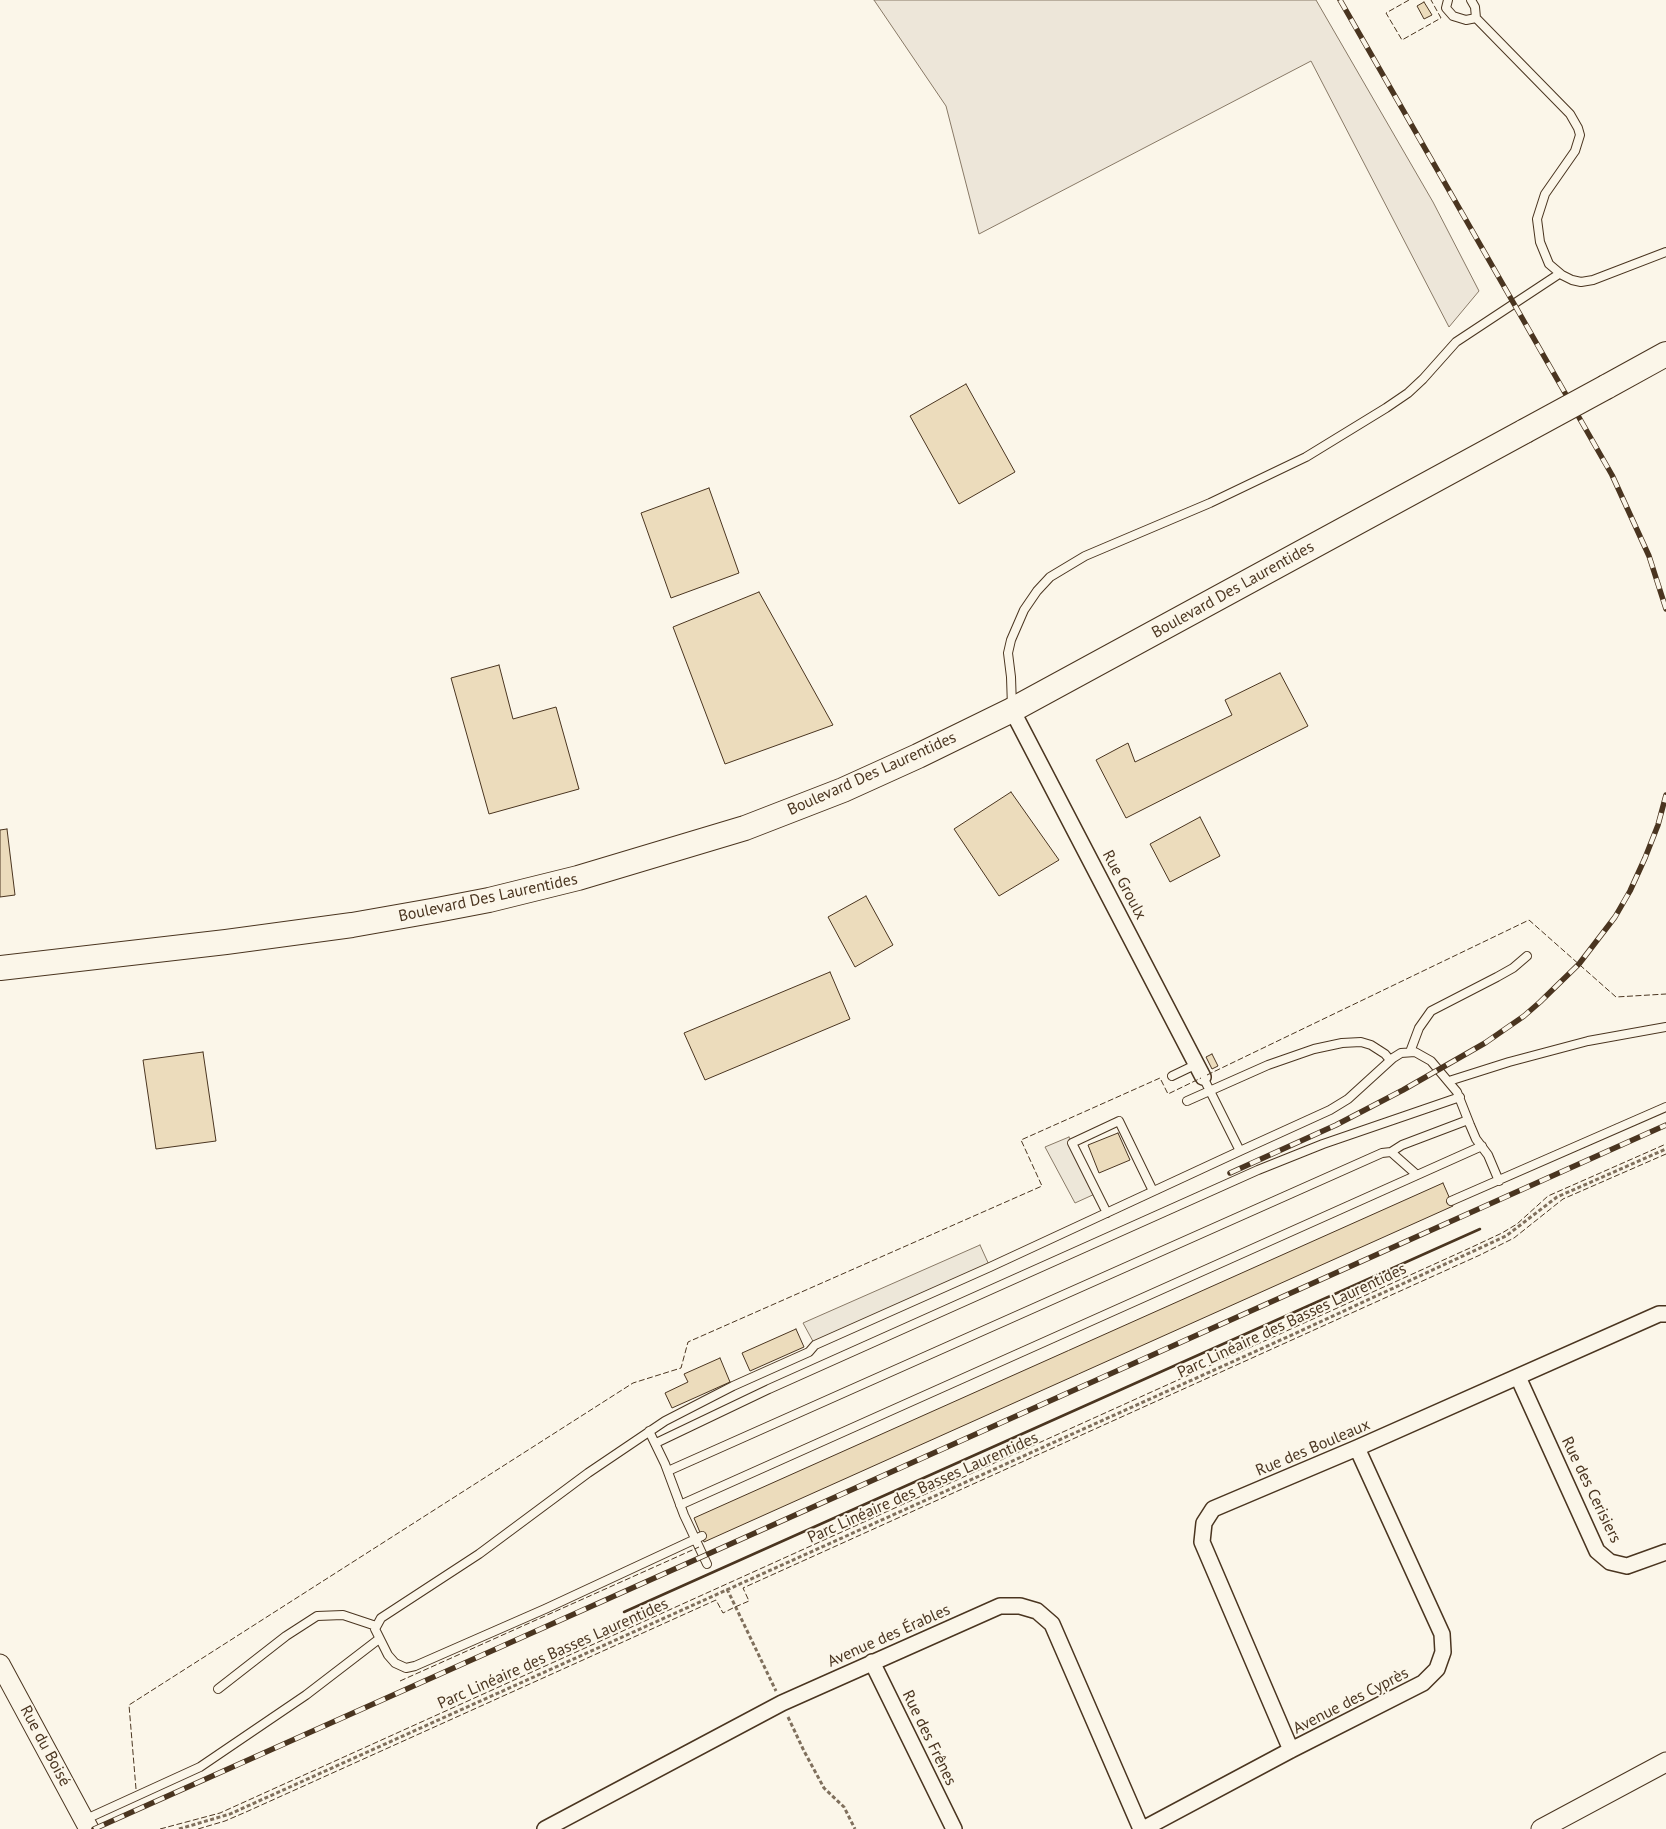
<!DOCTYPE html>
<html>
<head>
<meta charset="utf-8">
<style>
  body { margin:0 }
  canvas { display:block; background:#fbf6e9 }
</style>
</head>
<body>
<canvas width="1666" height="1829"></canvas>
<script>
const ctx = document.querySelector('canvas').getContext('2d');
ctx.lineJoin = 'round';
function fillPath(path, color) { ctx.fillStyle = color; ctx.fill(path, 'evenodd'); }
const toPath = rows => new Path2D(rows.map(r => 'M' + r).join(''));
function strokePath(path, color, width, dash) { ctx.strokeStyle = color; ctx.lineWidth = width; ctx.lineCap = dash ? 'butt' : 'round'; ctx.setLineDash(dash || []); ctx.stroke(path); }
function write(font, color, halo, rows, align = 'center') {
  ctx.font = font + ' "PT Sans",sans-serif'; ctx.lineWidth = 4; ctx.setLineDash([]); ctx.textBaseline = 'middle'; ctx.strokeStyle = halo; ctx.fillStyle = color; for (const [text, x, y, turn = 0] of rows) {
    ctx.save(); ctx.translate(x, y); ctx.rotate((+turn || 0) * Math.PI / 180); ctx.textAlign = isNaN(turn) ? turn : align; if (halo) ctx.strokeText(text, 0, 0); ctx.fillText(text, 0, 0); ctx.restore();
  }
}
const green = toPath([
  [874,0,1316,0,1433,202,1479,291,1449,327,1311,61,979,234,946,106,874,0]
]);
const parking = toPath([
  [1069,1137,1097,1193,1075,1203,1045,1147,1069,1137],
  [980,1245,990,1267,815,1345,803,1323,980,1245]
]);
const building = toPath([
  [1424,2,1432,15,1424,19,1417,6,1424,2],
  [966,384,1015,472,959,504,910,416,966,384],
  [709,488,739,573,671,598,641,513,709,488],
  [759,592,833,725,725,764,673,627,759,592],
  [499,665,513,719,556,707,579,789,489,814,451,678,499,665],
  [1280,673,1308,726,1126,818,1096,760,1128,743,1135,762,1232,715,1225,700,1280,673],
  [1011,792,1059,860,999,896,954,829,1011,792],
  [1200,817,1220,856,1170,882,1150,844,1200,817],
  [7,829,15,895,0,897,0,830,7,829],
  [866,896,893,945,855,967,828,917,866,896],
  [830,972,850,1019,705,1080,684,1033,830,972],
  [203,1052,216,1141,156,1149,143,1060,203,1052],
  [1212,1054,1218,1066,1212,1069,1206,1057,1212,1054],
  [1118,1133,1130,1160,1099,1173,1088,1145,1118,1133],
  [1443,1183,1453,1206,704,1542,694,1518,1443,1183],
  [796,1329,804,1347,750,1371,742,1353,796,1329],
  [720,1358,730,1382,672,1408,665,1393,688,1382,684,1374,720,1358]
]);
const path = toPath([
  [727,1589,776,1691],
  [788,1717,804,1751,824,1788,844,1807,855,1829],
  [179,1829,230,1814,1294,1334,1506,1236,1557,1197,1666,1149]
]);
const service = toPath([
  [1448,0,1446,8,1453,16,1466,20,1476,18],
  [1471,0,1475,7,1476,18,1570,114,1578,128,1580,135,1575,151,1545,194,1537,219,1540,242,1549,264,1562,275,1572,280,1581,282,1593,280,1666,252],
  [1012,707,1011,677,1008,653,1011,640,1024,610,1037,591,1050,577,1085,556,1210,503,1306,457,1386,408,1408,393,1423,379,1456,342,1559,274],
  [1410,1052,1419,1028,1431,1011,1497,977,1513,968,1527,956],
  [1172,1076,1197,1064],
  [1449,1081,1509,1062,1588,1041,1666,1027],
  [1187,1101,1268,1065,1314,1049,1342,1043,1361,1042,1371,1045,1385,1054,1390,1060],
  [1240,1151,1330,1110,1348,1099,1393,1058,1401,1053,1415,1052,1431,1061,1457,1092,1470,1125,1476,1139,1488,1155,1499,1181],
  [1391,1152,1402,1145,1468,1120],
  [1451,1201,1666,1107],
  [1107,1213,1072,1143,1119,1121,1153,1191],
  [649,1431,665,1464,684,1515,707,1564],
  [656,1443,769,1389,1258,1170,1323,1144,1460,1097],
  [668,1471,1382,1153,1391,1152,1417,1175],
  [680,1505,1482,1146],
  [702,1536,545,1609,415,1666,406,1668,395,1663,388,1655,375,1629,381,1618,479,1554,588,1473,665,1421,733,1386,809,1352,815,1345,990,1267,1240,1151,1203,1077],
  [218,1689,286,1636,317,1616,343,1615,376,1626],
  [84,1820,200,1767,306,1695,379,1639]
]);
const minor = toPath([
  [1012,710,1203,1077],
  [1518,1377,1597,1551,1610,1562,1627,1566,1666,1552],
  [872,1662,954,1829],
  [1291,1750,1202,1542,1204,1523,1213,1509,1357,1448,1659,1314,1666,1314],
  [545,1829,782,1703,1000,1606,1020,1606,1037,1611,1052,1624,1141,1829],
  [1143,1829,1291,1750,1423,1683,1437,1669,1443,1652,1442,1634,1357,1448]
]);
const tertiary = toPath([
  [0,1664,89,1829],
  [1541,1829,1666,1762]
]);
const primary = toPath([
  [1606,387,1666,354],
  [0,968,226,942,352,925,437,910,489,900,578,878,745,828,843,790,918,756,1012,710,1525,431]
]);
const rail = toPath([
  [1340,0,1612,475,1649,556,1666,609],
  [1230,1173,1336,1125,1403,1090,1485,1043,1524,1016,1540,1002,1579,964,1615,917,1630,891,1645,858,1658,825,1666,795],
  [94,1829,1666,1125]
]);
const primaryBridge = toPath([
  [1525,431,1606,387]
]);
const fence = toPath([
  [1409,0,1386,13,1402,40,1441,18,1431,0],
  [1207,1075,1529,920,1616,997,1666,994],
  [400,1681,699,1547],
  [136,1789,129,1705,633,1383,681,1368,688,1342,1042,1186,1021,1140,1160,1078,1168,1094,1201,1078],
  [160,1829,220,1813,1470,1248,1502,1233,1517,1224,1548,1196,1666,1144],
  [198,1829,225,1821,246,1812,716,1600,723,1613,735,1607,749,1601,743,1588,1480,1255,1514,1238,1563,1199,1666,1154]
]);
const wall = toPath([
  [624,1612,1480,1229]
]);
const streetNames = [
  ["Boulevard Des Laurentides",1233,590,-29],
  ["Boulevard Des Laurentides",872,774,-24],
  ["Rue Groulx",1124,885,62],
  ["Boulevard Des Laurentides",488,898,-12],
  ["Parc Linéaire des Basses Laurentides",1292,1321,-25],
  ["Rue des Bouleaux",1313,1448,-23],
  ["Parc Linéaire des Basses Laurentides",923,1488,-24],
  ["Rue des Cerisiers",1591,1490,64],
  ["Avenue des Érables",889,1636,-24],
  ["Parc Linéaire des Basses Laurentides",553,1654,-24],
  ["Avenue des Cyprès",1351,1701,-27],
  ["Rue des Frênes",929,1738,64],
  ["Rue du Boisé",45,1746,62]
];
fillPath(green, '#ede6d9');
strokePath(green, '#887966', 1);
fillPath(parking, '#ede7d9');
strokePath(parking, '#887966', 1);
fillPath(building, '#ecdcbc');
strokePath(building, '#4a3520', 1);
strokePath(service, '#4a3520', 10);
strokePath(minor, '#4a3520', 18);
strokePath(tertiary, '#4a3520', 21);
strokePath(primary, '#4a3520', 26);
strokePath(path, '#7f6f5c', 3, [4, 2.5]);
strokePath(service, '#fbf6e9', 8);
strokePath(minor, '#fbf6e9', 15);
strokePath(tertiary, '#fbf6e9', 19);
strokePath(primary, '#fbf6e9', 24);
strokePath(rail, '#4a3520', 5.5);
strokePath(rail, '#fbf6e9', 4, [11]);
strokePath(primaryBridge, '#4a3520', 26, []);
strokePath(primaryBridge, '#fbf6e9', 24);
strokePath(fence, '#4a3520', 1, [6, 2.5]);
strokePath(wall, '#4a3520', 2.5);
write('16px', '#4a3520', '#fbf6e9', streetNames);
</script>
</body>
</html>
